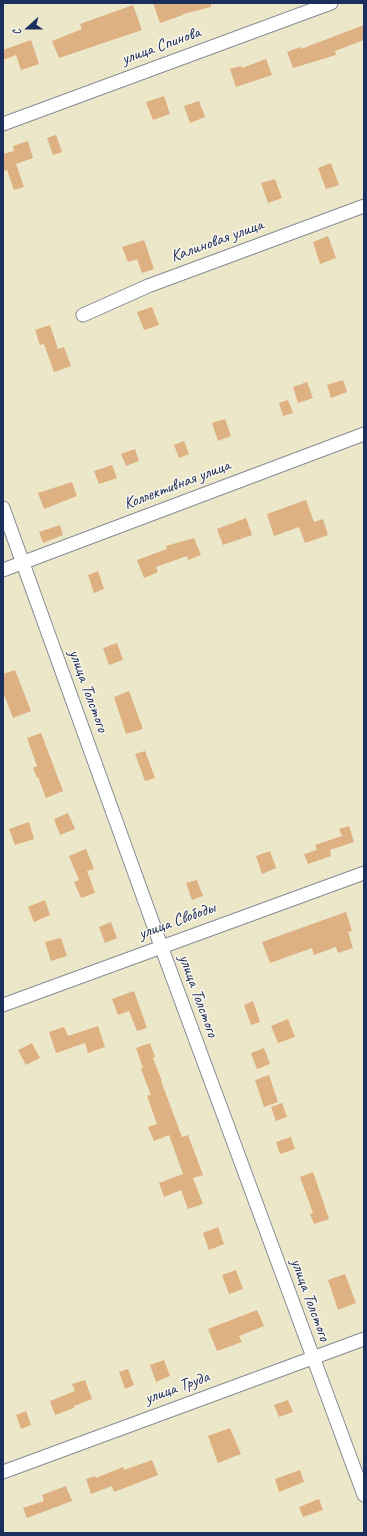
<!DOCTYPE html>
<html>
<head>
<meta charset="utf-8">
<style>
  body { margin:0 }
  #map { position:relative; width:367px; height:1536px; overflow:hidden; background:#ede7c9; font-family:Caveat,sans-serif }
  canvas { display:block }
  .frame { position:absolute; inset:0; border:4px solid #1b2f5e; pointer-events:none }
  .north { position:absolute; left:8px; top:8px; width:40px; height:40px; -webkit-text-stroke:3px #fbf7ec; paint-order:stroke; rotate:249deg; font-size:11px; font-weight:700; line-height:16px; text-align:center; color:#1b2f5e }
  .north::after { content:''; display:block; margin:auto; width:14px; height:18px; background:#1b2f5e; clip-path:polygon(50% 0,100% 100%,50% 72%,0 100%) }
</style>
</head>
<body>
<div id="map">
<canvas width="367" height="1536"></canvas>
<div class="frame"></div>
<div class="north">С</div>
</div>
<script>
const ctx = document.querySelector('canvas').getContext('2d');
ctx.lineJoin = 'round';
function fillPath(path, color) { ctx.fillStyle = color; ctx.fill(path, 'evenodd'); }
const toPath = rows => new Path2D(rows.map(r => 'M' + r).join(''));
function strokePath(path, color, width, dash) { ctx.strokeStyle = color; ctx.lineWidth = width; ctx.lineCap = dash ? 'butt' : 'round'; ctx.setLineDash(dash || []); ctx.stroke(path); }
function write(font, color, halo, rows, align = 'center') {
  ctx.font = font + ' Caveat,sans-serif'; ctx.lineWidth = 3; ctx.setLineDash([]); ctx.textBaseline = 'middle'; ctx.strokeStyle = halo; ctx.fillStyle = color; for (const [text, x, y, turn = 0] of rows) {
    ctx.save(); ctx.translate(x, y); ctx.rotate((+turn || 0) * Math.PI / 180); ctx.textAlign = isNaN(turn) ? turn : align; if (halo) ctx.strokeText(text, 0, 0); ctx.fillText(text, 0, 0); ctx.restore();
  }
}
const building = toPath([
  [153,3,211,3,211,7,183,14,183,15,160,23],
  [133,5,142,30,59,58,52,41,82,29,80,24],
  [364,25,364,40,335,51,336,55,293,68,287,52,300,47,301,49],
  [31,40,39,64,21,70,16,55,3,60,3,50],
  [266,59,272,75,236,87,230,69,241,66,242,68],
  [164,96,170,114,153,120,146,102],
  [199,101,205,117,190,123,184,106],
  [56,135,62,152,53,155,47,138],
  [28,141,33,158,16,164,24,187,14,190,7,170,3,171,3,154,14,151,13,146],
  [331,163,339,185,326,189,318,168],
  [275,179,282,198,268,203,261,183],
  [328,236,336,258,320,264,313,242],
  [144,240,154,269,142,273,137,259,128,262,122,247],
  [152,307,159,325,144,330,137,312],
  [50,325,58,349,64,347,71,366,54,372,44,344,40,345,35,330],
  [343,380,347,392,331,398,327,385],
  [307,382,313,398,298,403,293,387],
  [288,400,293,413,283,416,279,403],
  [225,419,231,436,218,441,212,423],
  [184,441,189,454,179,458,174,445],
  [135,449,139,461,126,466,121,454],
  [112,465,117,478,99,484,94,471],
  [72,482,77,496,44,509,38,493],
  [306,500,314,522,323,519,328,535,305,543,299,527,274,536,267,514],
  [246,518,252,535,223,545,217,529],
  [60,525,63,535,43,543,39,532],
  [194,538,201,555,188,560,187,556,156,567,158,572,144,578,137,560,167,549,166,546],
  [98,571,104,589,94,593,88,575],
  [117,643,123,660,109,665,103,648],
  [15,670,31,711,13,718,3,692,3,674],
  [129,691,143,729,126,734,114,697],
  [41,733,63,791,46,798,38,777,37,778,33,768,37,766,27,738],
  [145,751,155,778,145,781,135,754],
  [68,813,75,829,60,835,54,819],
  [29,822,34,839,15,845,9,829],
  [349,826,354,842,330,850,331,856,308,864,304,854,317,850,315,845,342,836,339,829],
  [86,849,94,869,87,871,95,893,81,898,74,882,79,880,69,856],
  [270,851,276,868,262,874,256,856],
  [197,880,203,896,192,900,186,883],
  [45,900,50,915,34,922,28,907],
  [346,912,352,931,348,932,353,948,338,953,336,947,314,955,312,948,270,963,262,942],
  [111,922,117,938,105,943,99,927],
  [61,938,67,956,51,961,45,942],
  [134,991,147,1028,137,1031,129,1011,118,1015,112,999],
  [253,1001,260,1022,251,1025,244,1005],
  [288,1019,295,1037,278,1043,271,1026],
  [98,1026,105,1047,88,1053,85,1043,56,1053,49,1032,64,1027,68,1036],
  [32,1043,40,1058,26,1065,18,1050],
  [150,1043,155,1057,153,1058,162,1081,161,1081,182,1137,188,1135,203,1175,193,1178,203,1204,188,1209,181,1190,164,1197,159,1183,183,1174,169,1135,154,1141,148,1127,157,1124,147,1096,151,1095,141,1069,143,1068,136,1048],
  [264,1048,270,1064,257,1069,251,1053],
  [269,1075,278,1102,264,1107,255,1080],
  [282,1103,287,1117,276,1121,271,1107],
  [291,1137,295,1149,280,1154,276,1142],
  [313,1172,329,1219,314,1224,310,1214,313,1213,300,1177],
  [218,1227,224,1244,209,1250,203,1233],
  [236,1270,243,1289,229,1294,222,1275],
  [345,1274,356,1303,338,1310,328,1280],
  [257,1310,264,1326,239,1336,242,1342,217,1351,208,1329],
  [164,1360,170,1376,156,1382,150,1365],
  [128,1369,134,1385,125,1389,119,1372],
  [85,1380,92,1399,74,1406,74,1408,55,1415,50,1401,75,1391,72,1384],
  [288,1400,293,1412,279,1417,274,1405],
  [26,1411,31,1425,21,1429,16,1415],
  [230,1428,241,1454,218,1463,208,1436],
  [152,1460,158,1475,114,1492,112,1486,91,1494,86,1479,95,1476,96,1478,123,1467,124,1470],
  [300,1470,304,1482,279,1492,275,1479],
  [66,1486,72,1501,27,1518,23,1508,44,1501,42,1495],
  [319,1499,323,1510,303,1517,299,1507]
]);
const minor = toPath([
  [3,124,331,3],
  [83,315,148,286,364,206],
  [3,508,161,946,364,1495],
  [3,570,364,434],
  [3,1005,364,873],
  [3,1472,364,1339]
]);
const streetNames = [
  ["улица Спинова",161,46,-20],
  ["Калиновая улица",217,241,-20],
  ["Коллективная улица",177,485,-21],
  ["улица Толстого",88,691,70],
  ["улица Свободы",177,921,-20],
  ["улица Толстого",198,996,70],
  ["улица Толстого",310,1300,70],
  ["улица Труда",177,1388,-20]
];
fillPath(building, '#ddb182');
strokePath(minor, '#848b94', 15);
strokePath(minor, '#fff', 13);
write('17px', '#1b2f5e', '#fbf7ec', streetNames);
</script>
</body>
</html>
